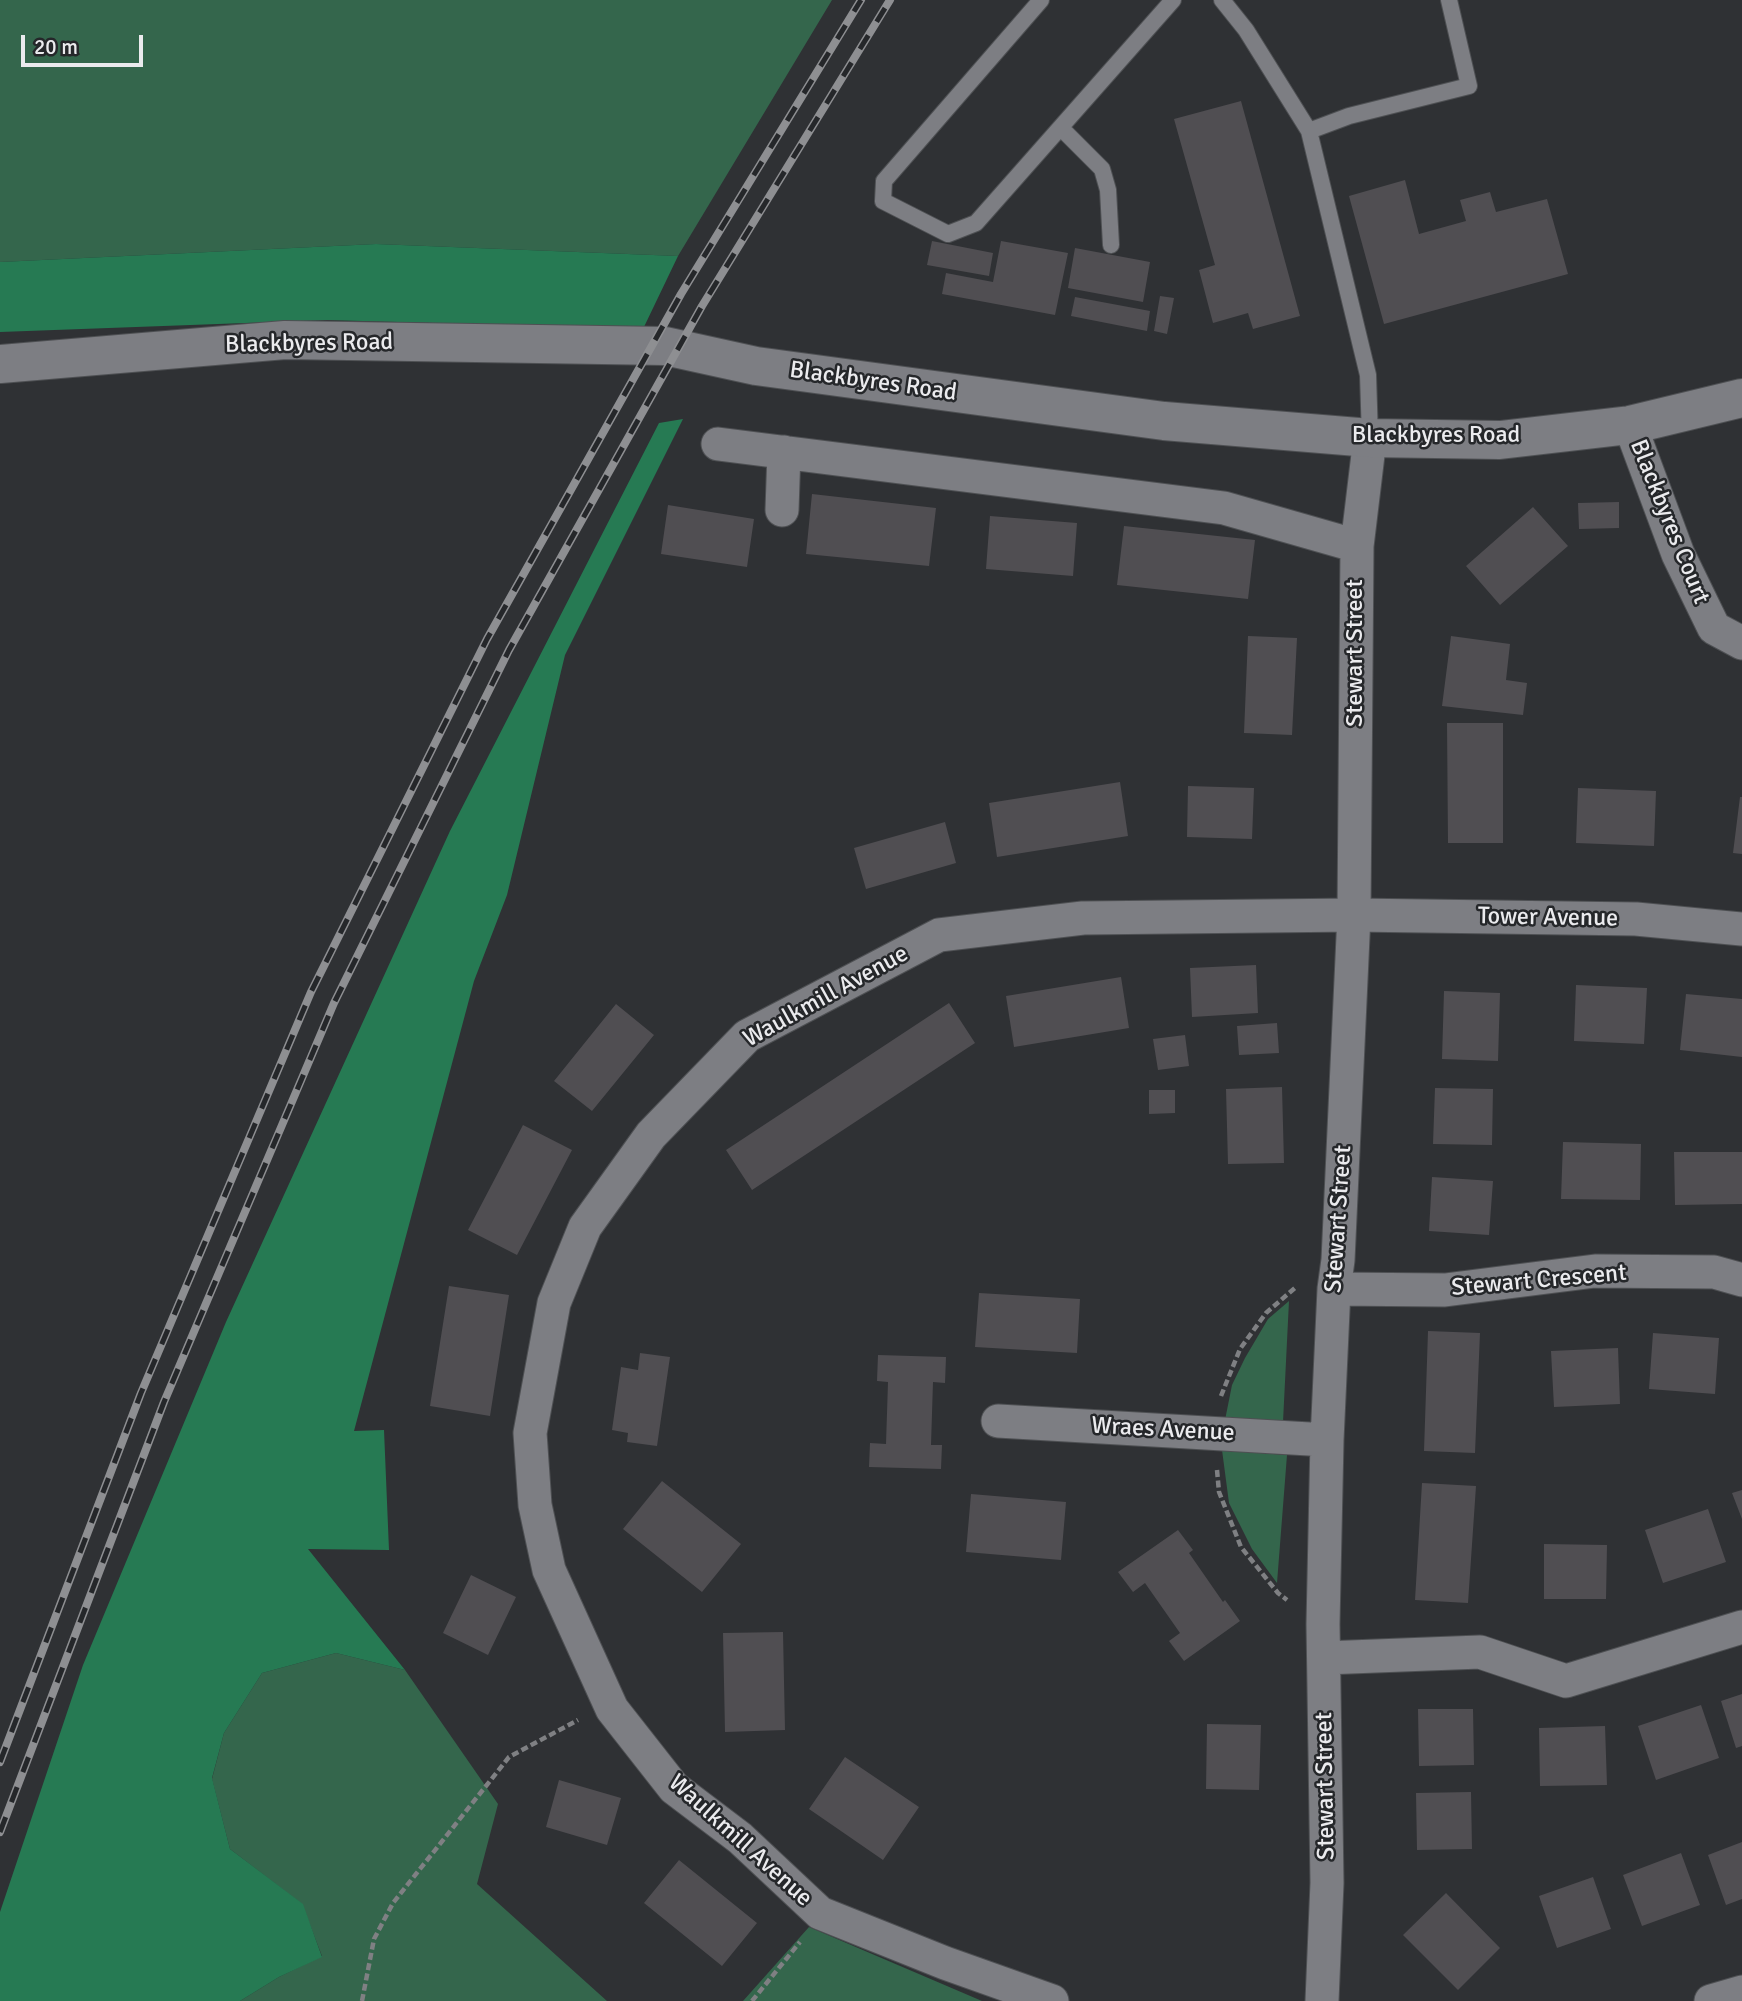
<!DOCTYPE html>
<html>
<head>
<meta charset="utf-8">
<style>
  body { margin:0 }
  #map { position:relative; width:1742px; height:2001px; overflow:hidden; background:#2f3134; font-family:Signika,sans-serif }
  canvas { display:block }
  .scale { position:absolute; left:21px; top:35px; width:122px; height:32px; box-sizing:border-box; border:4px solid #ebebee; border-top:0; padding-left:9px; font-size:21px; line-height:24px; white-space:nowrap; color:#ebebee; -webkit-text-stroke:5px #25272a; paint-order:stroke }
</style>
</head>
<body>
<div id="map">
<canvas width="1742" height="2001"></canvas>
<div class="scale">20 m</div>
</div>
<script>
const ctx = document.querySelector('canvas').getContext('2d');
ctx.lineJoin = 'round';
function fillPath(path, color) { ctx.fillStyle = color; ctx.fill(path, 'evenodd'); }
const toPath = rows => new Path2D(rows.map(r => 'M' + r).join(''));
function strokePath(path, color, width, dash) { ctx.strokeStyle = color; ctx.lineWidth = width; ctx.lineCap = dash ? 'butt' : 'round'; ctx.setLineDash(dash || []); ctx.stroke(path); }
function write(font, color, halo, rows, align = 'center') {
  ctx.font = font + ' Signika,sans-serif'; ctx.lineWidth = 5; ctx.setLineDash([]); ctx.textBaseline = 'middle'; ctx.strokeStyle = halo; ctx.fillStyle = color; for (const [text, x, y, turn = 0] of rows) {
    ctx.save(); ctx.translate(x, y); ctx.rotate((+turn || 0) * Math.PI / 180); ctx.textAlign = isNaN(turn) ? turn : align; if (halo) ctx.strokeText(text, 0, 0); ctx.fillText(text, 0, 0); ctx.restore();
  }
}
const green = toPath([
  [0,0,832,0,678,256,376,244,0,262],
  [1289,1301,1283,1422,1225,1420,1232,1385,1245,1358,1268,1319],
  [1222,1450,1287,1455,1277,1583,1252,1549,1229,1503],
  [336,1653,405,1670,498,1804,477,1884,607,2001,240,2001,279,1977,322,1956,302,1904,230,1849,212,1779,224,1733,262,1673],
  [809,1927,982,2001,743,2001]
]);
const forest = toPath([
  [376,244,678,256,643,329,327,320,0,332,0,262],
  [683,419,565,655,507,895,474,981,354,1431,384,1430,389,1550,308,1549,405,1670,336,1653,262,1673,224,1733,212,1778,230,1849,303,1904,322,1957,279,1977,240,2001,0,2001,0,1912,83,1665,226,1322,450,831,659,423]
]);
const building = toPath([
  [1241,101,1300,316,1253,329,1248,313,1213,323,1199,270,1215,265,1174,119],
  [1405,180,1419,234,1466,221,1460,200,1490,192,1496,212,1547,199,1568,274,1384,324,1349,196],
  [932,241,993,253,989,276,927,265],
  [1001,241,1068,253,1055,315,942,294,946,273,993,282],
  [1075,248,1150,262,1143,302,1068,288],
  [1160,296,1174,298,1167,334,1154,331],
  [1075,297,1150,311,1147,331,1071,316],
  [812,494,936,508,929,566,806,554],
  [1619,502,1619,528,1579,529,1578,503],
  [668,505,754,519,747,567,661,554],
  [1533,507,1568,546,1500,605,1466,566],
  [990,516,1077,523,1073,576,986,569],
  [1124,526,1255,540,1248,599,1117,585],
  [1248,636,1297,638,1292,735,1244,733],
  [1451,636,1510,644,1506,680,1527,683,1523,715,1442,706],
  [1447,723,1503,723,1503,843,1448,843],
  [1120,782,1128,836,997,857,989,803],
  [1188,786,1254,788,1252,839,1187,837],
  [1578,788,1656,791,1654,846,1576,843],
  [1740,797,1742,797,1742,854,1733,853],
  [945,822,956,863,866,889,854,848],
  [1256,965,1258,1013,1192,1017,1190,968],
  [1121,977,1129,1028,1014,1047,1006,996],
  [1576,985,1647,988,1644,1044,1574,1041],
  [1444,991,1500,993,1498,1061,1442,1059],
  [1686,994,1742,999,1742,1057,1680,1050],
  [949,1003,975,1043,752,1190,726,1150],
  [616,1004,654,1035,592,1111,554,1081],
  [1277,1023,1279,1053,1239,1055,1237,1026],
  [1185,1035,1189,1066,1158,1070,1153,1039],
  [1282,1087,1284,1163,1228,1164,1226,1089],
  [1435,1088,1493,1089,1492,1145,1433,1144],
  [1149,1090,1175,1090,1175,1113,1149,1114],
  [523,1125,572,1150,517,1255,468,1230],
  [1563,1142,1641,1144,1640,1200,1561,1199],
  [1674,1152,1742,1152,1742,1204,1675,1205],
  [1432,1177,1493,1181,1489,1235,1429,1231],
  [449,1286,509,1295,490,1416,430,1406],
  [979,1293,1080,1299,1077,1353,975,1347],
  [1428,1331,1480,1333,1475,1453,1424,1451],
  [1653,1333,1719,1338,1715,1394,1649,1389],
  [1618,1348,1620,1404,1554,1407,1551,1351],
  [640,1353,670,1357,657,1446,627,1442,628,1433,612,1430,621,1367,638,1370],
  [878,1355,946,1357,945,1383,933,1382,931,1445,942,1445,941,1469,869,1467,870,1443,886,1444,888,1382,877,1381],
  [662,1481,741,1544,702,1592,623,1529],
  [1422,1483,1476,1486,1468,1603,1415,1600],
  [1742,1490,1742,1519,1732,1493],
  [971,1494,1066,1502,1061,1560,966,1552],
  [1708,1509,1726,1562,1663,1583,1645,1530],
  [1178,1530,1193,1550,1189,1553,1223,1602,1225,1600,1240,1621,1184,1661,1169,1641,1180,1633,1145,1583,1133,1592,1118,1572],
  [1544,1544,1607,1545,1606,1599,1544,1599],
  [471,1575,516,1597,488,1655,443,1633],
  [783,1632,785,1730,725,1732,723,1633],
  [1742,1694,1742,1746,1736,1748,1721,1701],
  [1701,1705,1719,1758,1656,1780,1638,1726],
  [1418,1709,1473,1709,1474,1765,1419,1766],
  [1207,1724,1261,1725,1259,1790,1206,1789],
  [1605,1726,1607,1785,1540,1786,1539,1728],
  [845,1757,919,1807,883,1860,809,1809],
  [559,1780,621,1798,607,1845,546,1827],
  [1471,1792,1472,1849,1417,1850,1416,1793],
  [1742,1842,1742,1899,1726,1905,1708,1855],
  [1681,1853,1700,1905,1642,1926,1623,1875],
  [679,1860,757,1923,722,1966,644,1903],
  [1593,1877,1611,1929,1557,1948,1539,1896],
  [1446,1893,1500,1948,1458,1990,1403,1935]
]);
const path = toPath([
  [1221,1396,1240,1349,1266,1313,1296,1287],
  [1217,1470,1219,1492,1241,1547,1278,1593,1287,1600],
  [362,2001,374,1939,393,1903,509,1757,578,1720],
  [752,2001,800,1942]
]);
const lane = toPath([
  [1041,0,884,181,883,201,948,234,976,223,1173,0],
  [1222,0,1246,30,1309,131,1368,375,1370,438],
  [1061,128,1102,169,1108,190,1111,245],
  [1309,131,1349,116,1469,86,1449,0]
]);
const street = toPath([
  [1630,425,1678,554,1714,628,1742,643],
  [718,444,1224,508,1357,546],
  [782,510,784,452],
  [1334,1289,1445,1290,1595,1271,1714,1272,1742,1280],
  [998,1421,1327,1440],
  [1324,1658,1480,1652,1566,1681,1742,1627],
  [1052,2001,945,1963,820,1913,740,1838,674,1788,612,1709,549,1570,535,1505,530,1433,554,1303,585,1227,651,1135,747,1036,939,935,1083,918,1354,915,1636,919,1742,929],
  [1322,2001,1327,1883,1323,1624,1327,1440,1334,1289,1338,1260,1354,915,1357,546,1370,438],
  [1711,2001,1742,1992]
]);
const secondary = toPath([
  [0,364,285,340,665,346,756,366,1164,421,1370,438,1500,440,1630,425,1742,398]
]);
const rail = toPath([
  [0,1762,141,1393,311,992,487,639,681,294,861,0],
  [0,1832,164,1402,334,1003,509,650,702,306,890,0]
]);
const streetNames = [
  ["Blackbyres Road",309,344,-1],
  ["Blackbyres Road",873,382,8],
  ["Blackbyres Road",1436,436],
  ["Blackbyres Court",1669,522,68],
  ["Stewart Street",1356,653,-90],
  ["Tower Avenue",1548,918,1],
  ["Waulkmill Avenue",826,997,-29],
  ["Stewart Street",1339,1219,-86],
  ["Stewart Crescent",1539,1281,-5],
  ["Wraes Avenue",1163,1430,3],
  ["Stewart Street",1326,1786,-91],
  ["Waulkmill Avenue",740,1841,42]
];
fillPath(green, '#34664c');
fillPath(forest, '#267a53');
fillPath(building, '#504e52');
strokePath(lane, '#4e5053', 18);
strokePath(street, '#4e5053', 35);
strokePath(secondary, '#4e5053', 40);
strokePath(path, '#7f8083', 4.5, [7, 3.5]);
strokePath(lane, '#7d7e83', 16);
strokePath(street, '#7d7e83', 33);
strokePath(secondary, '#7d7e83', 38);
strokePath(rail, '#8e8f92', 8);
strokePath(rail, '#25272a', 5, [16]);
write('24px', '#ebebee', '#25272a', streetNames);
</script>
</body>
</html>
